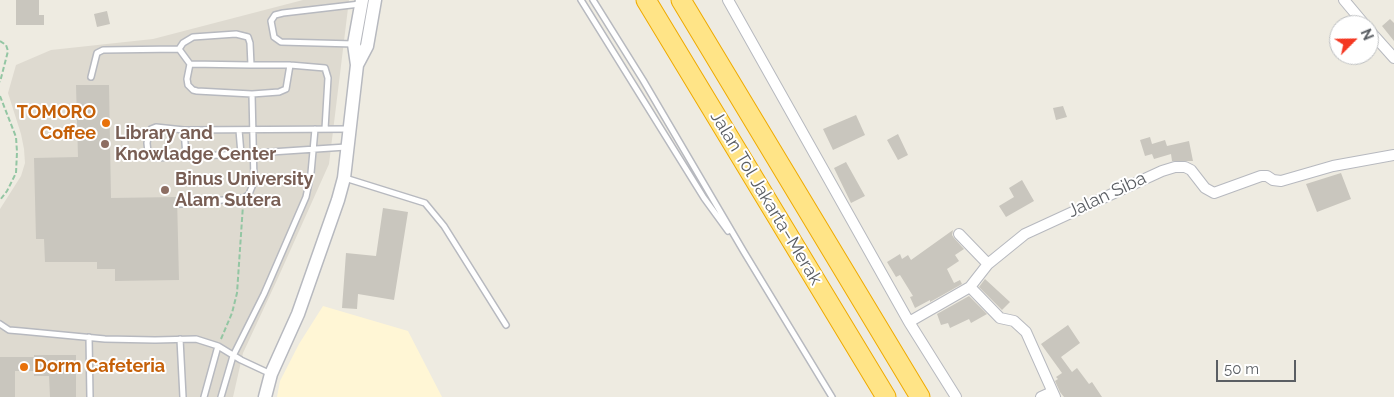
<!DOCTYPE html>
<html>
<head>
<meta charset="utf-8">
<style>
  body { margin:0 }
  #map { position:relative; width:1394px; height:397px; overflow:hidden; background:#eeebe1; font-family:Raleway,sans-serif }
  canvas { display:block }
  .north { position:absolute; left:1329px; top:15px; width:50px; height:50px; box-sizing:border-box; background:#fff; border:1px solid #bdbfc1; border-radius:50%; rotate:67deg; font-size:14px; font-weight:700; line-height:20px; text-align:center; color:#5a5e63 }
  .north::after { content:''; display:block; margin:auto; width:18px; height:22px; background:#f43721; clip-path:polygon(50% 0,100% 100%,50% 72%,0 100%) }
  .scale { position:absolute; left:1216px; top:360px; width:80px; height:22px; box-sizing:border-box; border:2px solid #5a5e63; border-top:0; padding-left:6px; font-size:15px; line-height:18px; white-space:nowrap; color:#5a5e63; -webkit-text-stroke:4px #fff; paint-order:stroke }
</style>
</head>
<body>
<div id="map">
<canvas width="1394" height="397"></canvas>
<div class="north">N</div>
<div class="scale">50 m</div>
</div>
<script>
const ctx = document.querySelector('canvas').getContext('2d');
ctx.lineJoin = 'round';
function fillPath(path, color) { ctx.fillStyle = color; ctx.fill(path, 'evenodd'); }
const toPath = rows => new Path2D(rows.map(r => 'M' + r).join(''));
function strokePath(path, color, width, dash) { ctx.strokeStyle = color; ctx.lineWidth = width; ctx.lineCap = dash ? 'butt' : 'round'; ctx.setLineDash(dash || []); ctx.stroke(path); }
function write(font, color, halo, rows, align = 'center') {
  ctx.font = font + ' Raleway,sans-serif'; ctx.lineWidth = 4; ctx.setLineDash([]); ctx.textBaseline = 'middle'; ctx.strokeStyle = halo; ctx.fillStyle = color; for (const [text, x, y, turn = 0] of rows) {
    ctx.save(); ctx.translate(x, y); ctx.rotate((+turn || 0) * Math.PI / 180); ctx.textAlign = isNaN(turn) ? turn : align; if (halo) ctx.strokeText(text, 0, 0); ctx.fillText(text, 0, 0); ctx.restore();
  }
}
const commercial = toPath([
  [323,306,408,331,442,397,277,397,280,381,299,344]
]);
const education = toPath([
  [303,0,349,0,329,164,277,280,243,353,233,397,0,397,0,209,21,176,25,163,24,149,21,134,8,93,16,65,51,50,153,39]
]);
const building = toPath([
  [16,0,39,0,39,15,44,15,44,25,16,25],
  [107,11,110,24,97,27,94,14],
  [1390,19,1394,23,1394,41,1382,26],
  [76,85,109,85,111,198,177,197,179,280,115,281,115,269,97,269,97,262,45,262,44,239,36,239,34,158,78,157],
  [1063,106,1067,117,1056,120,1053,108],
  [856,115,865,135,833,150,823,129],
  [898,134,908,155,898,160,887,140],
  [1150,137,1152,144,1165,140,1167,146,1189,141,1193,161,1172,161,1171,154,1154,159,1152,154,1145,156,1140,140],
  [846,162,865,196,851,203,834,168],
  [1341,173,1351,199,1317,212,1306,184],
  [1022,180,1034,201,1006,217,999,206,1014,197,1009,188],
  [383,208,408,212,394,300,358,294,357,309,342,308,346,253,376,256],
  [953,230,952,235,954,238,964,249,955,255,959,261,947,269,954,283,960,280,962,284,930,302,930,300,915,308,910,297,913,296,900,275,896,277,887,262,900,254,902,259,908,255,911,260],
  [985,279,1010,302,1002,310,979,287],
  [969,296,987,314,971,323,969,319,950,328,948,323,941,325,937,314],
  [1068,325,1080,343,1061,357,1072,372,1077,368,1089,384,1092,382,1102,397,1064,397,1060,392,1055,381,1058,379,1056,377,1062,373,1041,344],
  [34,355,76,355,76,397,50,397,49,376,34,376,34,371,15,371,15,397,0,397,0,357,34,357]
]);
const path = toPath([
  [0,41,6,45,8,51,0,82],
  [0,96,16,137,17,152,16,173,7,191,0,200],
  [221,339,232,313,237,293,243,205]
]);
const service = toPath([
  [581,0,704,198,728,231],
  [593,0,643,80,744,252,832,397],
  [354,44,281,42,274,37,271,21,275,15,283,13,360,4],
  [190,64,179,49,183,43,193,37,236,34,248,37,250,43,251,65,290,65,325,68,328,78,325,129],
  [251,65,190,64,187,79,188,85,193,90,197,91,252,94,279,92,286,89,290,65],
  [91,77,97,53,103,50,179,49],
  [184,130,186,156],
  [239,130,241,154],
  [346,147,241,154,155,158,150,156,148,152,147,143,149,133,151,129,156,127,184,130,350,129],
  [345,178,425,203,444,226,506,325],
  [181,204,244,198,249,194,254,182,252,94],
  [0,324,9,330,21,331,105,339,155,340,196,339,218,346,241,360,271,374],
  [89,337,90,397],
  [180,339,183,397],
  [204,397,218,346],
  [221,397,233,356,264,294,306,197,311,173,315,129]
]);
const minor = toPath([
  [728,0,909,322],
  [1344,0,1365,25],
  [1369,30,1394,58],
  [959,234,988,264],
  [970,287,1000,318,1014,321,1026,332,1055,397],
  [956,397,909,322,970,287,988,264,1025,234,1162,171,1175,167,1185,167,1191,170,1205,188,1214,193,1261,176,1267,176,1273,180,1281,181,1333,166,1394,155],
  [1041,397,1052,392]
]);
const tertiary = toPath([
  [357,65,367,46,375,0],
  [265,397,271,374,298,314,338,200,344,178,357,65,354,44,362,0]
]);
const motorway = toPath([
  [646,0,886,397],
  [681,0,920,397]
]);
const markers = [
  [106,123,5,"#e8710a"],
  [105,144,5,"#8d6e63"],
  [165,190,5,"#8d6e63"],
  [24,367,5,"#e8710a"]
];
const foodNames = [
  ["TOMORO",96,113],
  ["Coffee",96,134],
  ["Dorm Cafeteria",34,367,"left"]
];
const educationNames = [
  ["Library and",115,134],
  ["Knowladge Center",115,155],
  ["Binus University",175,180],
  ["Alam Sutera",175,201]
];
const streetNames = [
  ["Jalan Siba",1107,195,-25],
  ["Jalan Tol Jakarta–Merak",766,198,59]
];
fillPath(commercial, '#fff6d5');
fillPath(education, '#dedad0');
fillPath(building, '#c9c6be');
strokePath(service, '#b7b9bf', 8);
strokePath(minor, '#b7b9bf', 12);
strokePath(tertiary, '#b7b9bf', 15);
strokePath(motorway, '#efaa00', 21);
strokePath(path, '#93c6a3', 2, [5, 2.5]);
strokePath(service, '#fff', 5);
strokePath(minor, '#fff', 10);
strokePath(tertiary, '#fff', 12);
strokePath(motorway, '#ffe487', 19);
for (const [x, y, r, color] of markers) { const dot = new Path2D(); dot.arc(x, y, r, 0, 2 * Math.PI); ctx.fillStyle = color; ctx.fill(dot); strokePath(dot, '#fff', 2); }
write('bold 18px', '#c56008', '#fff', foodNames, 'right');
write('bold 18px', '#785e54', '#fff', educationNames, 'left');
write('18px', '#5a5e63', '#fff', streetNames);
</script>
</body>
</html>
